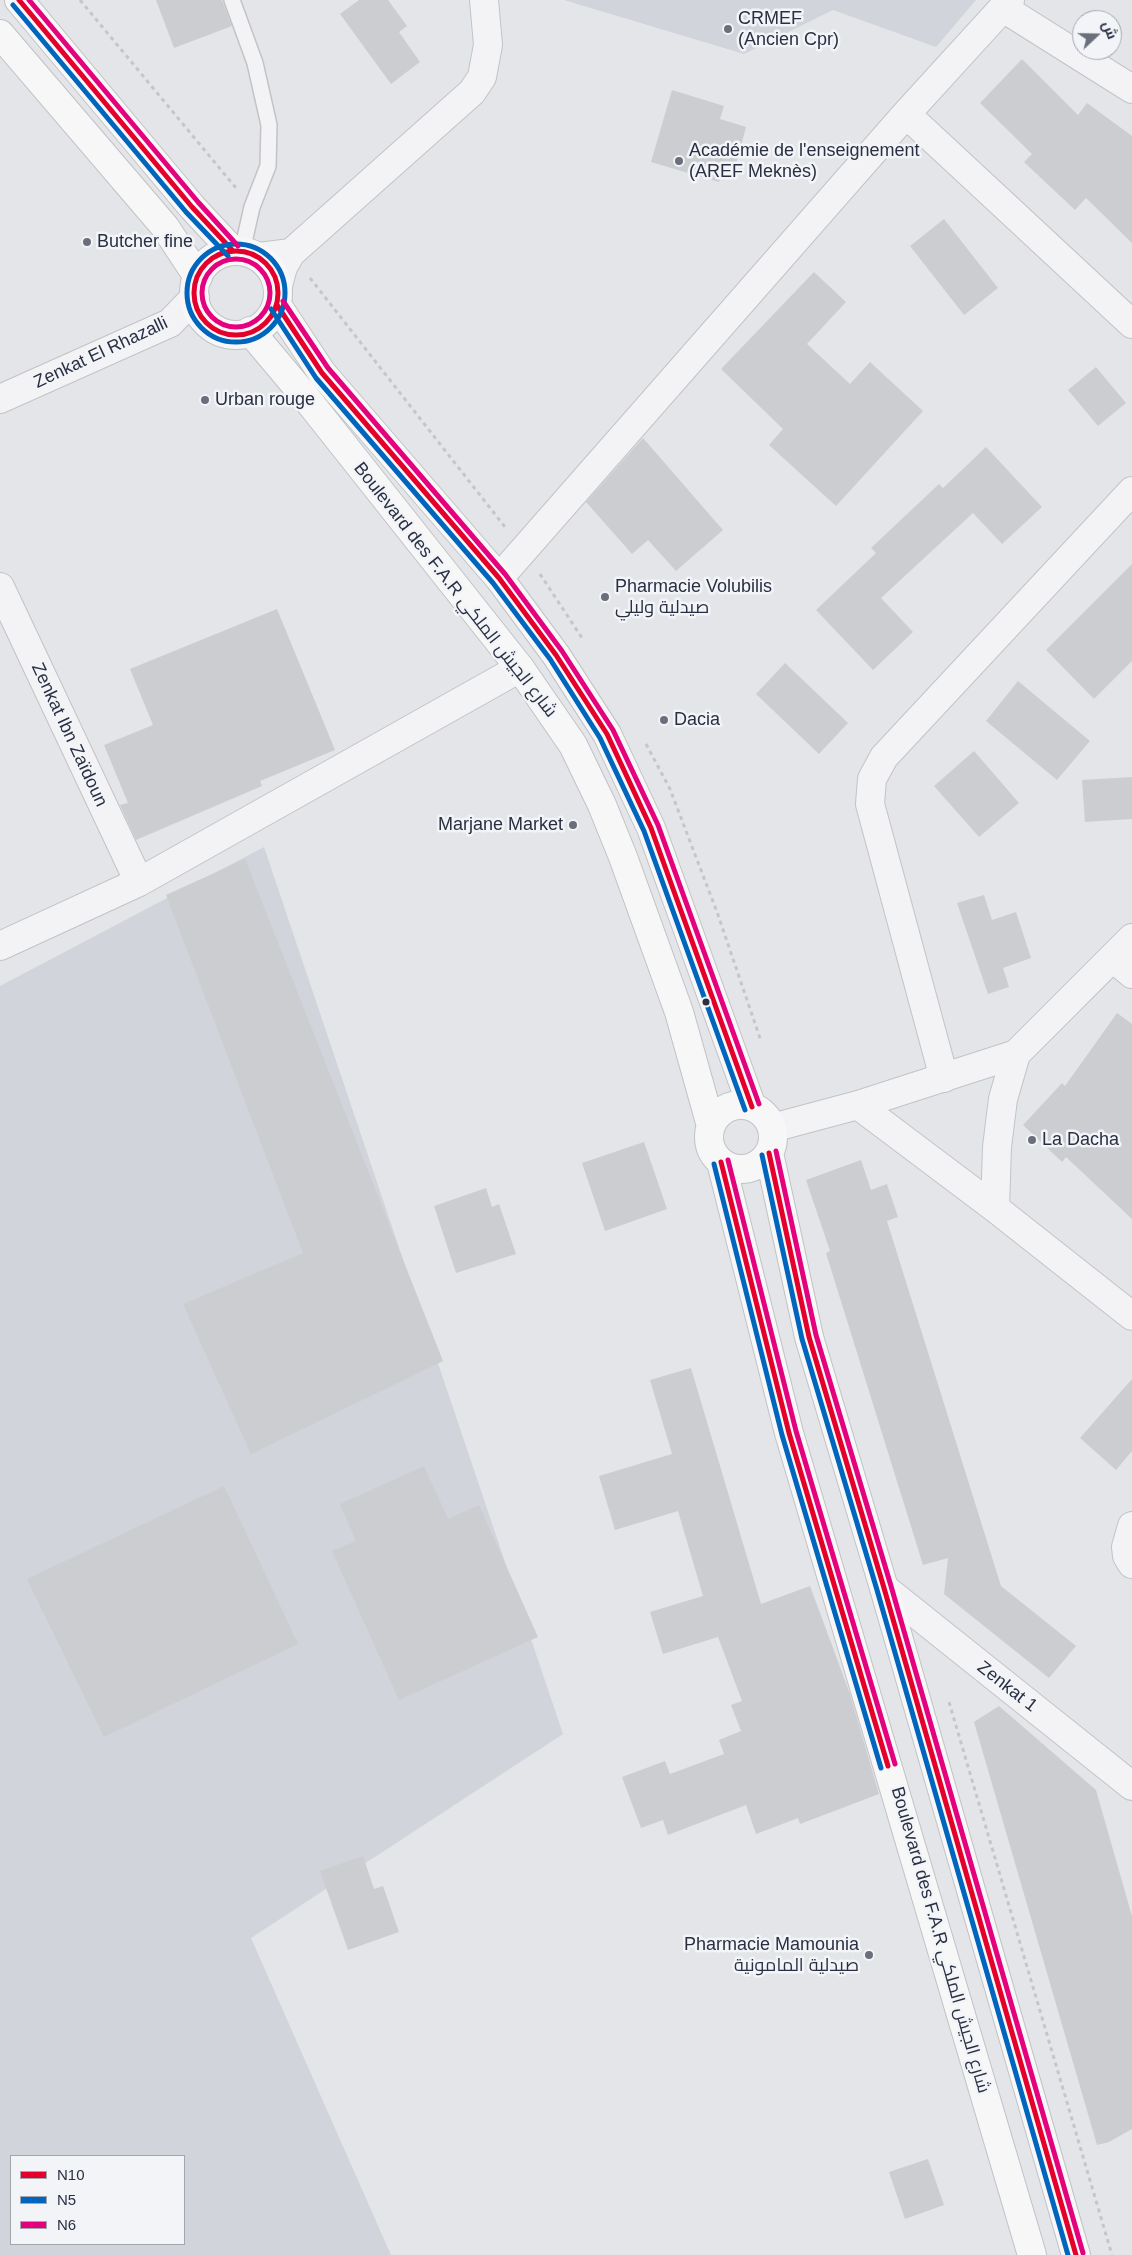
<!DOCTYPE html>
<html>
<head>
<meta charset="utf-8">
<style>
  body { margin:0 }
  #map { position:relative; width:1132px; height:2255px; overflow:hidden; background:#e4e5e8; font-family:Helvetica,Cairo,sans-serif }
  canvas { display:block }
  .legend { position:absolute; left:10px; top:2155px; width:175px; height:90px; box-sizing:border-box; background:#f2f4f8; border:1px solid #a2a6af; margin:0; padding:6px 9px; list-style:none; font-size:15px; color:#2a3042 }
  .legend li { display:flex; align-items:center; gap:10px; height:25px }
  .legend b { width:25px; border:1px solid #a2a6af }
  .north { position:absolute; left:1072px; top:10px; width:50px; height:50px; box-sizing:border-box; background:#f2f4f8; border:1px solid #a2a6af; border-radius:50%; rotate:69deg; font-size:14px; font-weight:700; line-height:20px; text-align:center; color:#2a3042 }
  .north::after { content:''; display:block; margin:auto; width:18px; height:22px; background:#6b6f7c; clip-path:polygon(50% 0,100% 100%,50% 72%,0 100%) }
</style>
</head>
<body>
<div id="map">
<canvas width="1132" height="2255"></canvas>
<ul class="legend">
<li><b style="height:6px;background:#e4002b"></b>N10</li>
<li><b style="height:6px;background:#0065bd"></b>N5</li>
<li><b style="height:6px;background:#e5007d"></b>N6</li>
</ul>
<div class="north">ش</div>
</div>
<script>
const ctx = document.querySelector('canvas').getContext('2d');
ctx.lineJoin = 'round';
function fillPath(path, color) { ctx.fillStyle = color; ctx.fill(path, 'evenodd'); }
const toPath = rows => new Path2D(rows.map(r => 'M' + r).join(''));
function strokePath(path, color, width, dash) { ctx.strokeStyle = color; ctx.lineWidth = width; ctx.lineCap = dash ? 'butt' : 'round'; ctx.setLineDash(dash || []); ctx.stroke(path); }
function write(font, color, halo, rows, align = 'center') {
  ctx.font = font + ' Helvetica,Cairo,sans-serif'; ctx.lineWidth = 5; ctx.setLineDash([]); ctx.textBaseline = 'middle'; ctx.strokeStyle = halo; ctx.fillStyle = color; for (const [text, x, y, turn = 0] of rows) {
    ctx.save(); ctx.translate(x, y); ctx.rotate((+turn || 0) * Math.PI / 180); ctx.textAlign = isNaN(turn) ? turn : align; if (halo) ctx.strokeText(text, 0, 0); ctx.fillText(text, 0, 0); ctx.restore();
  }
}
const built = toPath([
  [564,0,976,0,936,47,833,10,744,54],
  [264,847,563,1734,251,1938,391,2255,0,2255,0,986],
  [11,2156,184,2156,184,2244,11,2244]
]);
const building = toPath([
  [156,0,222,0,232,26,174,48],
  [359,0,388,0,407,26,399,32,420,62,391,84,340,14],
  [1022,59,1078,115,1087,103,1132,136,1132,243,1086,198,1075,210,1024,162,1032,154,980,103],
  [672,90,724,106,720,119,746,127,735,168,725,164,719,182,651,162],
  [944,219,998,288,964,315,910,246],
  [814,272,846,302,807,344,850,384,870,362,923,411,836,506,769,445,783,429,721,369],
  [1096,367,1126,403,1098,426,1068,390],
  [643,438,723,530,676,571,648,540,632,554,586,502],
  [986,447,1042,507,1002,544,973,513,881,598,913,632,873,670,816,610,876,553,871,548,939,484,943,488],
  [1132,564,1132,661,1094,699,1046,650],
  [277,609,335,750,260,781,262,786,136,840,120,805,128,803,104,745,153,725,130,669],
  [785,663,848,723,819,754,756,694],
  [1018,681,1090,741,1057,780,986,721],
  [974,751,1019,803,979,837,934,786],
  [1132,777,1132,819,1085,822,1082,780],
  [245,859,443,1361,251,1454,183,1304,303,1253,166,895],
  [984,895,992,920,1016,912,1031,958,1003,968,1009,987,988,994,957,903],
  [1117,1013,1132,1024,1132,1219,1066,1157,1062,1162,1023,1125,1062,1083,1065,1086],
  [644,1142,667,1209,605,1231,582,1163],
  [861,1160,871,1190,887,1184,898,1217,887,1221,1001,1586,1076,1646,1049,1678,944,1594,948,1558,923,1565,826,1253,830,1251,806,1180],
  [486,1188,492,1207,499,1204,516,1254,456,1273,434,1206],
  [691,1368,761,1604,810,1586,850,1694,879,1794,800,1824,798,1818,756,1834,746,1805,668,1835,663,1820,641,1828,622,1777,665,1761,670,1774,724,1754,719,1740,741,1731,731,1705,742,1701,718,1637,663,1654,650,1612,703,1596,678,1511,615,1530,599,1476,672,1454,650,1380],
  [1132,1379,1132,1451,1116,1470,1080,1438],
  [424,1466,448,1519,479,1505,538,1637,399,1700,332,1551,356,1541,340,1504],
  [224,1486,298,1644,104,1737,27,1579],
  [999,1706,1096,1790,1132,1916,1132,2129,1109,2142,1097,2145,974,1722],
  [363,1856,374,1889,383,1886,399,1932,348,1950,320,1871],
  [928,2159,944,2205,905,2219,889,2172]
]);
const path = toPath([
  [80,0,236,188],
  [310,278,505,527],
  [540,574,582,638],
  [646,744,670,789,717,912,761,1041],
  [949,1702,1112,2255]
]);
const service = toPath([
  [232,0,255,63,269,125,268,166,252,207,242,251]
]);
const minor = toPath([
  [1003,8,1132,89],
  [906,114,1132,324],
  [291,253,472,92,482,77,488,45,484,0],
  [259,257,291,253,283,267,278,286],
  [0,399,170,323,195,297],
  [499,578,906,114,1010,0],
  [0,587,139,882],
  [0,946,139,882,520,668],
  [1113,958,1132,974],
  [944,1078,870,804,872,779,884,757,1132,491],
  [858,1105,995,1208,1132,1316],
  [772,1128,858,1105,1016,1054,1132,938],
  [995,1208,997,1147,1003,1099,1016,1054],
  [1132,1526,1126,1547,1127,1556,1132,1564],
  [884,1588,1132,1786]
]);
const primary = toPath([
  [19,0,192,207,233,251],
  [0,34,165,227,198,277],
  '194 293a42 42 0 1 1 84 0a42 42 0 1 1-84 0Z',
  [277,305,322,373,499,578,556,655,607,734,651,828,752,1107],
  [250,331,303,394,520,668,573,745,602,805,623,857,679,1012,711,1126],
  '709 1137a32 32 0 1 1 64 0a32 32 0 1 1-64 0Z',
  [769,1153,809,1337,884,1588,1076,2255],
  [721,1162,789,1433,1032,2255]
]);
const bus1 = toPath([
  [19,0,192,207,233,251],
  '194 293a42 42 0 1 1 84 0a42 42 0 1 1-84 0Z',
  [277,305,322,373,499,578,556,655,607,734,651,828,752,1107],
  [769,1153,809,1337,884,1588,1076,2255],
  [721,1162,789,1433,888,1766]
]);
const bus2 = toPath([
  [13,5,186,212,228,256],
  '187 293a49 49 0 1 1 98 0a49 49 0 1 1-98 0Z',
  [271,309,316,378,493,583,550,659,600,738,644,831,745,1110],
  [762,1155,802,1339,877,1590,1068,2255],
  [714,1164,782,1435,881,1768]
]);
const bus3 = toPath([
  [29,0,198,202,238,246],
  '202 293a34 34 0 1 1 68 0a34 34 0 1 1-68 0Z',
  [283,301,328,368,505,574,562,651,613,730,658,825,759,1104],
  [776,1151,816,1335,891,1586,1083,2253],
  [728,1160,796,1431,895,1764]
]);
const markers = [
  [728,29,5,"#6b6f7c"],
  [679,161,5,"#6b6f7c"],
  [87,242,5,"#6b6f7c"],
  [205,400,5,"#6b6f7c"],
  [605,597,5,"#6b6f7c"],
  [664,720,5,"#6b6f7c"],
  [573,825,5,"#6b6f7c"],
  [706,1002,4.5,"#2a3042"],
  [1032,1140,5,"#6b6f7c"],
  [869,1955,5,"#6b6f7c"]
];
const poiNames = [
  ["CRMEF",738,19],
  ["(Ancien Cpr)",738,40],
  ["Académie de l'enseignement",689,151],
  ["(AREF Meknès)",689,172],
  ["Butcher fine",97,242],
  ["Urban rouge",215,400],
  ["Pharmacie Volubilis",615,587],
  ["صيدلية وليلي",615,608],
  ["Dacia",674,720],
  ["Marjane Market",563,825,"right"],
  ["La Dacha",1042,1140],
  ["Pharmacie Mamounia",859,1945,"right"],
  ["صيدلية المامونية",859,1966,"right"]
];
const streetNames = [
  ["Zenkat El Rhazalli",101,353,-25],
  ["Boulevard des F.A.R شارع الجيش الملكي",455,590,52],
  ["Zenkat Ibn Zaïdoun",69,735,65],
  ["Zenkat 1",1007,1687,38],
  ["Boulevard des F.A.R شارع الجيش الملكي",940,1940,74]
];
fillPath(built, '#d2d4db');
fillPath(building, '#cccdd0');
strokePath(service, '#c2c3c6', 18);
strokePath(minor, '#c2c3c6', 30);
strokePath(primary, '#c0c2c6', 30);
strokePath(path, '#c5c6ca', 3, [4, 4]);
strokePath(service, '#f3f3f5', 15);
strokePath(minor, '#f3f3f5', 28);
strokePath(primary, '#f7f7f7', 28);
strokePath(bus1, '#e4002b', 5);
strokePath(bus2, '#0065bd', 5);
strokePath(bus3, '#e5007d', 5);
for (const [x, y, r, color] of markers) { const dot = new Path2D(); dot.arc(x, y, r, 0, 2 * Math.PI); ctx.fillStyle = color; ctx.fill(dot); strokePath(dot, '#f2f4f8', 2); }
write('18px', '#2a3042', '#f2f4f8', poiNames, 'left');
write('18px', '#2a3042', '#f2f4f8', streetNames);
</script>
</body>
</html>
